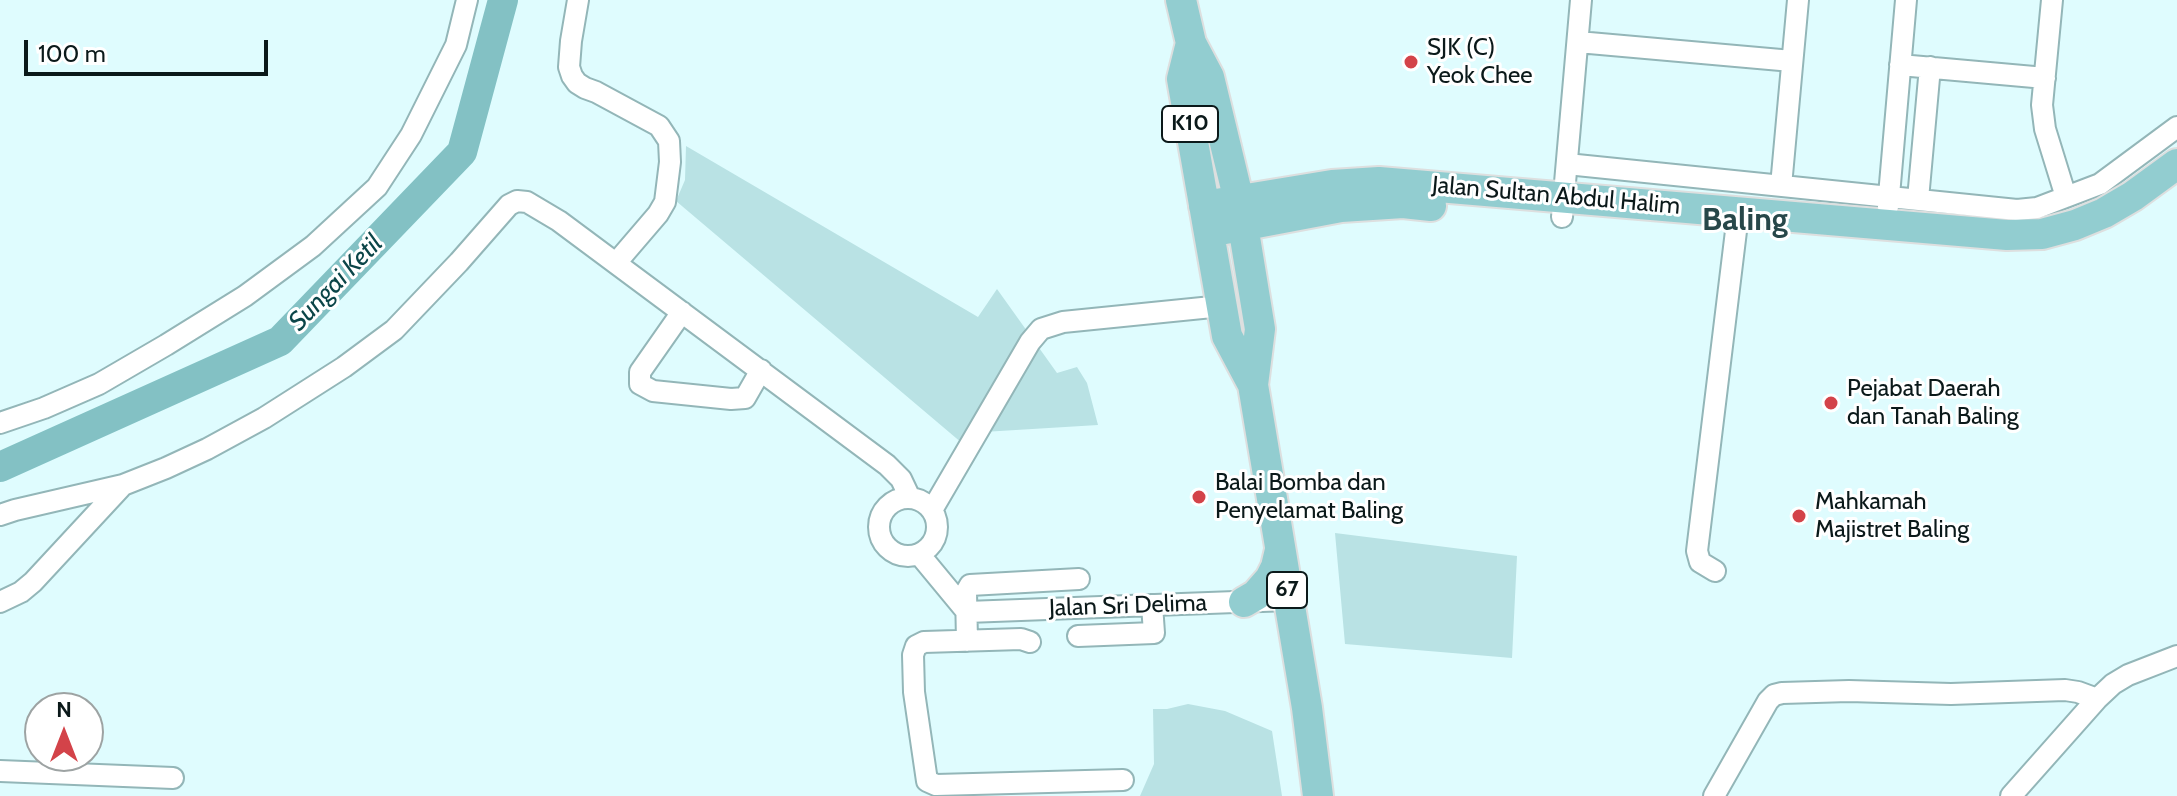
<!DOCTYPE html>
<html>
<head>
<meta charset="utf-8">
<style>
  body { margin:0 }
  #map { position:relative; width:2177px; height:796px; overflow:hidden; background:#dffcfe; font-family:Cabin,sans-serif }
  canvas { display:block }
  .north { position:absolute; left:24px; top:692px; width:80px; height:80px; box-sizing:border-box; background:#fff; border:2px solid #9da3a3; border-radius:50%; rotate:0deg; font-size:22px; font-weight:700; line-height:32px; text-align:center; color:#0b191a }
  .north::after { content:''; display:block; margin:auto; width:28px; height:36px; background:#d34349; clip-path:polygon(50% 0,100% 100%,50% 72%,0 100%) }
  .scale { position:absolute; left:24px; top:40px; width:244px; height:36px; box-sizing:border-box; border:4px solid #0b191a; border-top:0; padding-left:10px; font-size:24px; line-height:28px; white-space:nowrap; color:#0b191a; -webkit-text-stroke:6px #fff; paint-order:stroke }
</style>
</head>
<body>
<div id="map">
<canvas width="2177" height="796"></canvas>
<div class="north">N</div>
<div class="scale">100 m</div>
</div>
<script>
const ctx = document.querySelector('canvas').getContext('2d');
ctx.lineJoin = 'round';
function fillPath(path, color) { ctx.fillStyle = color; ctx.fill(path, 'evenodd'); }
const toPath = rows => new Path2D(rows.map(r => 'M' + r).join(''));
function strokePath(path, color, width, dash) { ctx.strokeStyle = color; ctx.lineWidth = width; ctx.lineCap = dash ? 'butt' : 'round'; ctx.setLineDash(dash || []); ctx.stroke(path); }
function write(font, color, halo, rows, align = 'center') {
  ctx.font = font + ' Cabin,sans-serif'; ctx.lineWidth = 6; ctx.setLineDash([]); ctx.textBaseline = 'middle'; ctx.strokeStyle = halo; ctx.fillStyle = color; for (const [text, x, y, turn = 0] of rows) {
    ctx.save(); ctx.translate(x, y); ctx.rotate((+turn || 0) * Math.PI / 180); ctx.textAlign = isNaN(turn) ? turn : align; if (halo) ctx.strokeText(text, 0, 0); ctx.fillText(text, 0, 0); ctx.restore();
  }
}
const green = toPath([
  [686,146,978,317,997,289,1057,373,1077,367,1087,383,1098,425,983,432,969,449,676,201,685,180],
  [1335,533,1517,556,1512,658,1345,644],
  [1188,704,1225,711,1272,731,1282,796,1140,796,1154,764,1153,709,1167,709]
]);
const river = toPath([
  [0,467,280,341,462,152,503,0]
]);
const street = toPath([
  [578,0,571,41,569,67,572,76,577,83,585,88,596,92,659,126,669,141,670,162,665,202,658,214,616,263],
  [2052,0,2042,105,2045,129,2066,197],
  [1578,42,1792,61],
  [1900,65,2045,78],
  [1567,164,2017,210,2037,208,2100,184,2177,127],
  [1781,186,1798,0],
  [1918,199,1930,67],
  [1888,207,1906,0],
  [1562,217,1581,0],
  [682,312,640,372,640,384,653,391,731,399,745,398,761,370],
  [0,423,44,408,99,384,166,345,245,296,313,246,377,187,411,135,456,45,467,0],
  '879 527a29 29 0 1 1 58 0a29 29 0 1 1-58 0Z',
  [932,510,1030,342,1041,329,1063,322,1222,306],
  [0,515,15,510,123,485,166,468,207,449,264,418,344,367,394,330,459,262,509,205,517,201,527,202,559,221,887,465,901,479,910,498],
  [919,554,967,612,1289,600],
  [1715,571,1700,562,1697,551,1736,231],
  [0,602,21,592,33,582,123,485],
  [1078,636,1154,633,1152,605],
  [967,641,966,592,970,585,1079,579],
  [1030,642,1021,639,924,642,916,646,913,655,914,692,927,781,936,785,1123,780],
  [0,771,173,778],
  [1714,796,1768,701,1774,695,1782,693,1849,691,1951,694,2065,690,2078,692,2097,699],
  [2011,796,2097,699,2113,684,2128,675,2177,656]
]);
const primary = toPath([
  [1181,0,1191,43,1209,77,1239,201,1260,329,1253,385,1307,708,1318,796],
  [1191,43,1182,79,1227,336,1253,385],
  [1204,206,1332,185,1379,182,2007,235,2042,234,2075,225,2104,213,2133,196,2177,164],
  [1209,232,1341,207,1403,203,1431,206],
  [1244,602,1256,595,1270,579,1276,567,1280,550]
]);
const markers = [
  [1411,62,8,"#d34349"],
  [1831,403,8,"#d34349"],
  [1199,497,8,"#d34349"],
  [1799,516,8,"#d34349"]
];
const shields = [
  [1190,124,56],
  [1287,590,40]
];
const shieldNames = [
  ["K10",1190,124],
  ["67",1287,590]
];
const poiNames = [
  ["SJK (C)",1427,48],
  ["Yeok Chee",1427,76],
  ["Pejabat Daerah",1847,389],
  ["dan Tanah Baling",1847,417],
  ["Balai Bomba dan",1215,483],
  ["Penyelamat Baling",1215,511],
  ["Mahkamah",1815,502],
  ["Majistret Baling",1815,530]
];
const streetNames = [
  ["Jalan Sultan Abdul Halim",1556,196,5],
  ["Jalan Sri Delima",1128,606,-2]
];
const waterNames = [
  ["Sungai Ketil",336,283,-46]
];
const districtNames = [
  ["Baling",1745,221]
];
fillPath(green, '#b9e2e4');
strokePath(river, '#83c1c4', 30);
strokePath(street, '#93b6b8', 24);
strokePath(primary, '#dddfdf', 34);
strokePath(street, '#fff', 20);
strokePath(primary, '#92cdd0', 30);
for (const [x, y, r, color] of markers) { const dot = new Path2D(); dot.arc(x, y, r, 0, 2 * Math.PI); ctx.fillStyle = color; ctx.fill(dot); strokePath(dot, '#fff', 3); }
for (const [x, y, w] of shields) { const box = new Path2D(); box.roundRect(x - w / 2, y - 18, w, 36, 6); ctx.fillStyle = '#fff'; ctx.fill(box); strokePath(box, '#0b191a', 2); }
write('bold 22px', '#0b191a', null, shieldNames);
write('24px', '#0b191a', '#fff', poiNames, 'left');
write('24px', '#0b191a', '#fff', streetNames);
write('italic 26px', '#0b4548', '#fff', waterNames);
write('bold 32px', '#274749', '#fff', districtNames);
</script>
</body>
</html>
